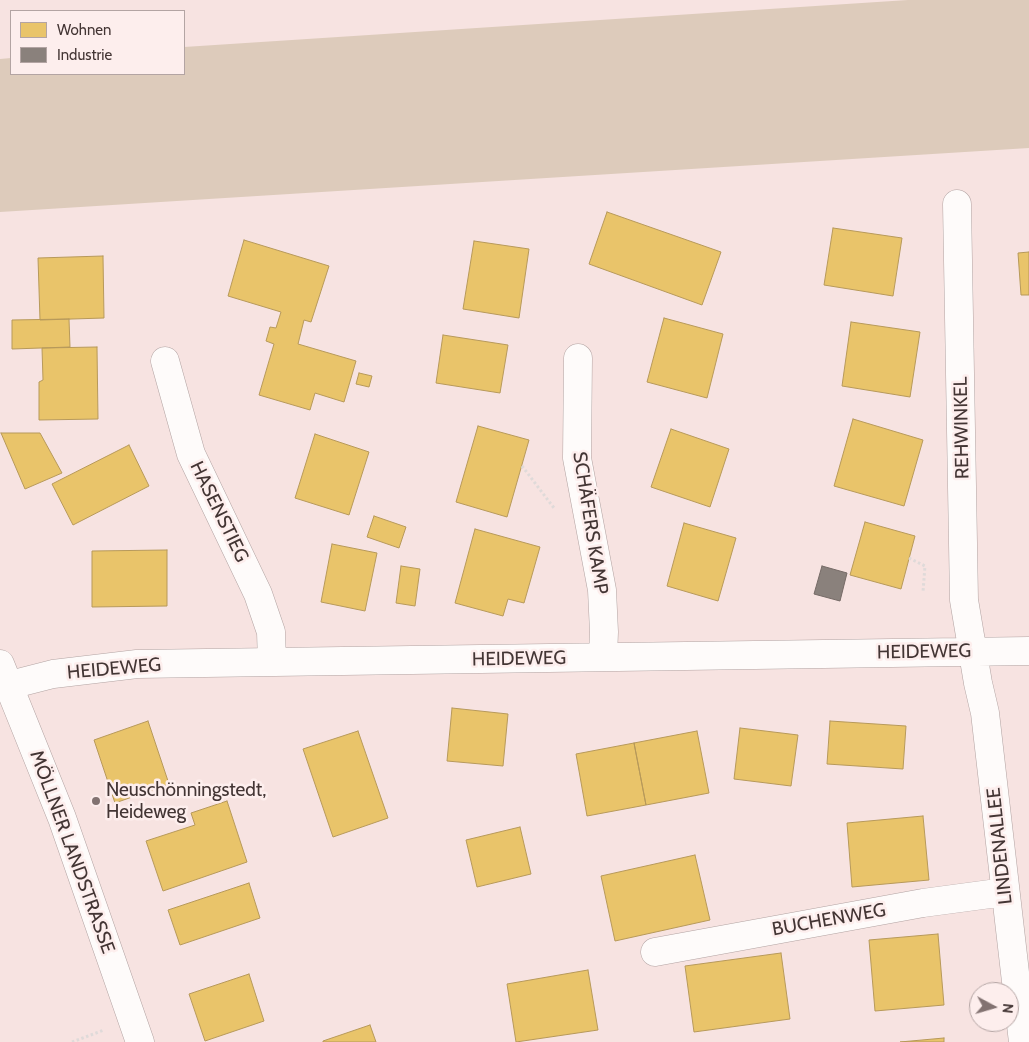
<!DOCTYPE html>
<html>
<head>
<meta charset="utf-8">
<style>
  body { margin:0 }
  #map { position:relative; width:1029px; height:1042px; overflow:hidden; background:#f7e3e1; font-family:Cabin,sans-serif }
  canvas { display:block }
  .legend { position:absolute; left:10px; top:10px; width:175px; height:65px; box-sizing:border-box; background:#fdeeed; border:1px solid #b3a4a3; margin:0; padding:6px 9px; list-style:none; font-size:15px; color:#433534 }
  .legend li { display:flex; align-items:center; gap:10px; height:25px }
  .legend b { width:25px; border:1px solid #b3a4a3 }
  .north { position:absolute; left:969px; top:982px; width:50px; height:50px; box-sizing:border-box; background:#fdeeed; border:1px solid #b3a4a3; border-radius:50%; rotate:96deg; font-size:14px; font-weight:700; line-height:20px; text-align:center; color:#433534 }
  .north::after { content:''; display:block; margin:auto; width:18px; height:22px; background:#827271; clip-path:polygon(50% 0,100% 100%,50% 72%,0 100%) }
</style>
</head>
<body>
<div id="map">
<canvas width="1029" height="1042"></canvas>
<ul class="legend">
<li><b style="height:14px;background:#e9c46a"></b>Wohnen</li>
<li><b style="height:14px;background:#8a817c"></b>Industrie</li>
</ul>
<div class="north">N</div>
</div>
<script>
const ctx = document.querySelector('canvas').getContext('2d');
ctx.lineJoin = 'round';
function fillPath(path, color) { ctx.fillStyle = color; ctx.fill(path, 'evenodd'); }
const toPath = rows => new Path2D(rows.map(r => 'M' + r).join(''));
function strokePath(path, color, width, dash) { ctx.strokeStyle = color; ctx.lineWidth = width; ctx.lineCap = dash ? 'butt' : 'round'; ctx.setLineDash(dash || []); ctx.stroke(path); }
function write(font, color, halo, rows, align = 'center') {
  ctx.font = font + ' Cabin,sans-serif'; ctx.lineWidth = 5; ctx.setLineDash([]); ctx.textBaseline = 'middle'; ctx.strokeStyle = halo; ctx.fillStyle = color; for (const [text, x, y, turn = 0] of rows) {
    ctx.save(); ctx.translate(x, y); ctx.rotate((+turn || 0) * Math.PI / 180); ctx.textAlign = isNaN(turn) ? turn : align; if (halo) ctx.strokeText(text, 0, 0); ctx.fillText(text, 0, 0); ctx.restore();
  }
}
const green = toPath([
  [908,0,1029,0,1029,148,0,212,0,59,11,58,11,74,184,74,184,47]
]);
const homes = toPath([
  [607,212,721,252,702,305,589,264,607,212],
  [833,228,902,238,893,296,824,285,833,228],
  [244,240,329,266,311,322,304,320,298,344,356,361,344,402,315,393,310,410,259,395,274,344,266,341,270,327,276,328,281,312,228,296,244,240],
  [474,241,529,249,519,318,463,309,474,241],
  [1029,252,1029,295,1021,295,1018,253,1029,252],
  [103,256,104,318,40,320,38,258,103,256],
  [664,318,723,334,707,398,647,382,664,318],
  [69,319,70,347,12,349,12,320,69,319],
  [851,322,920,332,910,397,842,386,851,322],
  [443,335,508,345,500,393,436,383,443,335],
  [97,347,98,419,39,420,39,382,43,380,42,348,97,347],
  [359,373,372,376,369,387,356,384,359,373],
  [853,419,923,440,904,506,834,486,853,419],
  [478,426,529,440,507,517,456,502,478,426],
  [671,429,729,449,710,507,651,487,671,429],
  [1,433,40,433,62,473,25,489,1,433],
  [315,434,369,452,349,515,295,498,315,434],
  [129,445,149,486,73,525,52,484,129,445],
  [374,516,406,527,399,548,367,537,374,516],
  [865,522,915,536,901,589,850,575,865,522],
  [684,523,736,538,718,601,667,586,684,523],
  [475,529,540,547,524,603,508,599,503,616,455,603,475,529],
  [332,544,377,553,365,611,321,602,332,544],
  [167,550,167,606,92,607,92,551,167,550],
  [401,566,420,569,415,606,396,603,401,566],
  [452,708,508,714,503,766,447,761,452,708],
  [148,721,169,784,115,803,94,740,148,721],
  [830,721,906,726,903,769,827,764,830,721],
  [740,728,798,735,791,786,734,779,740,728],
  [358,731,388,818,333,837,303,749,358,731],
  [697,731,709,793,646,805,634,743,697,731],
  [634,743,646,805,587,816,576,754,634,743],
  [227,801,247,862,163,891,146,841,195,825,191,813,227,801],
  [923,816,929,880,852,887,847,823,923,816],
  [520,827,531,874,477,887,466,840,520,827],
  [695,855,710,920,615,941,601,876,695,855],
  [249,883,260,918,180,945,168,910,249,883],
  [938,934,944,1005,875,1011,869,940,938,934],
  [781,953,790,1019,694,1032,685,966,781,953],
  [588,970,598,1030,516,1042,507,984,588,970],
  [249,974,264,1021,205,1041,189,994,249,974],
  [370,1025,376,1042,323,1042,323,1041,370,1025],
  [944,1038,944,1042,900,1042,944,1038]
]);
const industry = toPath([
  [822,566,847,573,840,601,814,594,822,566]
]);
const path = toPath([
  [522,466,554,508],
  [909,558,925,566,923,592],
  [72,1042,104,1030]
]);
const street = toPath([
  [957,204,964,600,978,683,985,713,1023,1042],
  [578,358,577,458,602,590,604,632,603,657],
  [165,361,191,454,258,594,271,632,272,662],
  [10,685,53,674,137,664,1029,651],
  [655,952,923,903,1005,892]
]);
const secondary = toPath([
  [0,664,62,818,140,1042]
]);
const markers = [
  [96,801,5,"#827271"]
];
const streetNames = [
  ["REHWINKEL",962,428,-91],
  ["HASENSTIEG",219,512,64],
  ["SCHÄFERS KAMP",590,523,81],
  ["HEIDEWEG",924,652,-1],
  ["HEIDEWEG",519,659,-1],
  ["HEIDEWEG",114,669,-5],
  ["LINDENALLEE",1000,846,-96],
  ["MÖLLNER LANDSTRASSE",72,852,70],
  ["BUCHENWEG",829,920,-10]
];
const poiNames = [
  ["Neuschönningstedt,",106,790],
  ["Heideweg",106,812]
];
fillPath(green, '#ddcbbb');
fillPath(homes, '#e9c46a');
strokePath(homes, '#b7995a', 1);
fillPath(industry, '#8a817c');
strokePath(industry, '#756a66', 1);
strokePath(street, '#b2a3a2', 29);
strokePath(secondary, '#b2a3a2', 29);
strokePath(path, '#dfdad9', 3, [2.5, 2.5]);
strokePath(street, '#fefbfa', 28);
strokePath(secondary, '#fefbfa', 28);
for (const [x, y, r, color] of markers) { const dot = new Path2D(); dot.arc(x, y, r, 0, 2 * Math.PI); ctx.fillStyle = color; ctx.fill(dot); strokePath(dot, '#fdeeed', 2); }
write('19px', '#433534', '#fdeeed', streetNames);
write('19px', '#433534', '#fdeeed', poiNames, 'left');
</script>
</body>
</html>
